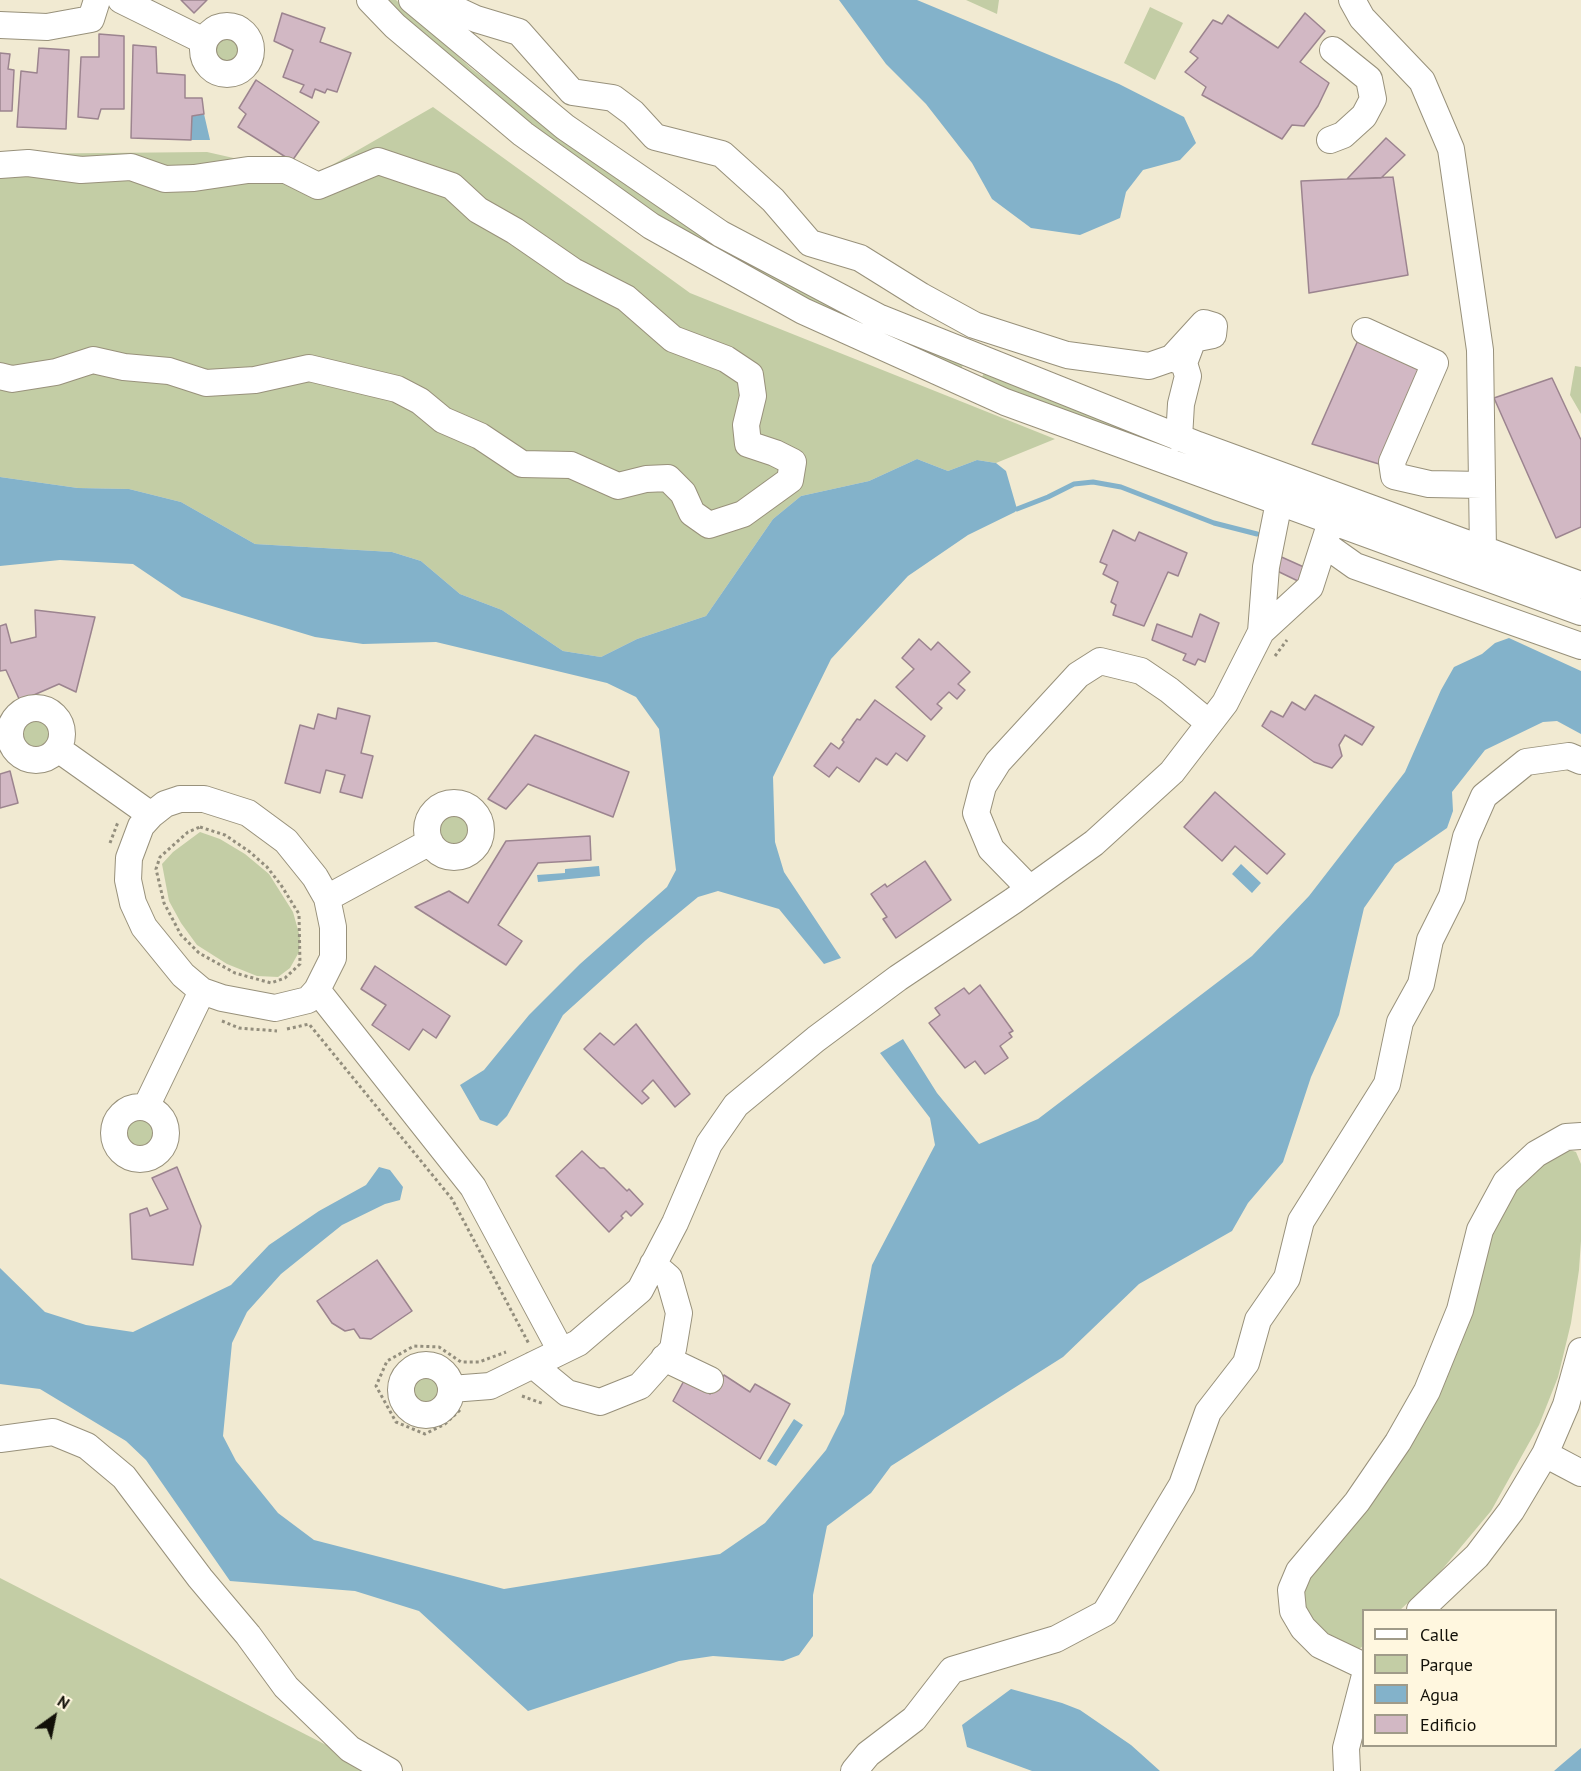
<!DOCTYPE html>
<html>
<head>
<meta charset="utf-8">
<style>
  body { margin:0 }
  #map { position:relative; width:1581px; height:1771px; overflow:hidden; background:#f1ead2; font-family:"PT Sans",sans-serif }
  canvas { display:block }
  .legend { position:absolute; left:1362px; top:1609px; width:195px; height:138px; box-sizing:border-box; background:#fff7df; border:2px solid #a09b89; margin:0; padding:8px 10px; list-style:none; font-size:18px; color:#121008 }
  .legend li { display:flex; align-items:center; gap:12px; height:30px }
  .legend b { width:30px; border:2px solid #a09b89 }
  .north { position:absolute; left:24px; top:1687px; width:60px; height:60px; -webkit-text-stroke:4px #fff7df; paint-order:stroke; rotate:33deg; font-size:16px; font-weight:700; line-height:24px; text-align:center; color:#121008 }
  .north::after { content:''; display:block; margin:auto; width:21px; height:27px; background:#121008; clip-path:polygon(50% 0,100% 100%,50% 72%,0 100%) }
</style>
</head>
<body>
<div id="map">
<canvas width="1581" height="1771"></canvas>
<ul class="legend">
<li><b style="height:8px;background:#fff"></b>Calle</li>
<li><b style="height:16px;background:#c3cda5"></b>Parque</li>
<li><b style="height:16px;background:#83b2ca"></b>Agua</li>
<li><b style="height:16px;background:#d2b8c4"></b>Edificio</li>
</ul>
<div class="north">N</div>
</div>
<script>
const ctx = document.querySelector('canvas').getContext('2d');
ctx.lineJoin = 'round';
function fillPath(path, color) { ctx.fillStyle = color; ctx.fill(path, 'evenodd'); }
const toPath = rows => new Path2D(rows.map(r => 'M' + r).join(''));
function strokePath(path, color, width, dash) { ctx.strokeStyle = color; ctx.lineWidth = width; ctx.lineCap = dash ? 'butt' : 'round'; ctx.setLineDash(dash || []); ctx.stroke(path); }
const green = toPath([
  [378,0,396,0,472,69,572,145,964,364,957,374,821,312,595,178],
  [966,0,999,0,997,14],
  [1150,7,1183,23,1155,80,1124,63],
  '216 50a13 13 0 1 1 26 0a13 13 0 1 1-26 0Z',
  [433,107,690,293,1055,439,996,463,977,460,948,471,917,459,869,481,801,496,773,519,706,616,637,639,601,657,563,651,502,610,460,594,421,561,392,552,255,544,181,502,129,489,78,488,0,477,0,154,207,152,313,176],
  [1575,366,1581,367,1581,414,1570,395],
  [985,371,1110,421,1271,489,978,385],
  [37,717,49,725,52,734,48,748,35,748,17,738,22,722],
  [447,812,460,814,469,820,474,831,461,848,451,847,440,841,436,830,440,819],
  [200,832,220,839,245,854,269,874,293,912,300,937,299,952,290,968,278,977,257,976,227,964,197,945,181,923,169,901,162,864,173,852],
  [140,1117,151,1124,156,1134,152,1143,142,1149,130,1145,124,1135,124,1126,129,1118],
  [1567,1149,1576,1152,1581,1164,1581,1241,1579,1270,1571,1323,1558,1377,1539,1425,1491,1511,1435,1578,1400,1610,1364,1610,1363,1646,1359,1649,1347,1645,1327,1633,1313,1619,1306,1609,1303,1594,1309,1574,1365,1509,1491,1234,1521,1178],
  [427,1372,436,1376,441,1386,440,1397,432,1405,422,1404,411,1399,409,1389,416,1378],
  [0,1578,377,1771,0,1771]
]);
const water = toPath([
  [839,0,917,0,1119,84,1184,117,1196,143,1180,160,1143,170,1126,192,1120,218,1080,235,1031,228,992,199,972,163,926,104,886,64],
  [204,114,210,140,191,140,192,116],
  [917,459,948,471,977,460,996,463,1006,471,1017,509,1015,512,968,535,908,576,831,659,773,777,775,842,784,872,841,958,824,964,779,909,718,891,698,897,646,940,563,1015,507,1116,497,1126,480,1120,460,1085,484,1070,529,1015,580,964,667,887,676,870,659,729,636,697,607,683,436,642,363,644,315,637,182,597,133,564,60,560,0,566,0,477,78,488,129,489,181,502,255,544,392,552,421,561,460,594,502,610,563,651,601,657,637,639,706,616,773,519,801,496,869,481],
  [1509,638,1581,671,1581,734,1557,721,1543,722,1485,750,1452,792,1453,811,1447,828,1395,864,1364,908,1339,1015,1311,1077,1283,1162,1248,1203,1232,1231,1139,1284,1063,1357,891,1466,871,1493,827,1526,813,1595,813,1636,799,1655,783,1661,713,1656,679,1661,528,1711,419,1611,355,1591,230,1581,146,1460,126,1441,40,1389,0,1384,0,1268,45,1312,86,1325,133,1332,231,1285,269,1245,319,1211,366,1185,379,1167,390,1170,403,1187,400,1200,385,1204,342,1225,281,1274,247,1312,232,1343,223,1436,236,1461,278,1513,314,1540,504,1589,720,1554,765,1523,826,1450,844,1414,872,1265,935,1145,930,1118,880,1053,903,1039,937,1093,979,1144,1038,1119,1252,956,1309,896,1405,772,1441,690,1454,667,1482,654,1495,643],
  [1241,864,1261,883,1252,893,1232,874],
  [599,866,600,876,538,882,537,875,565,873,565,869],
  [794,1419,803,1425,776,1466,767,1461],
  [1011,1689,1062,1703,1080,1710,1131,1745,1160,1771,1032,1771,967,1747,962,1725],
  [1581,1748,1581,1771,1554,1771,1562,1764]
]);
const stream = toPath([
  [1017,509,1048,497,1074,484,1093,482,1121,487,1214,523,1257,534]
]);
const building = toPath([
  [181,0,207,0,194,13,181,0],
  [282,13,325,28,320,42,351,53,337,92,327,89,325,93,315,89,312,98,300,92,304,85,283,77,293,50,274,41,282,13],
  [1305,13,1325,31,1300,62,1329,83,1318,106,1304,126,1292,125,1282,139,1202,95,1206,87,1185,72,1198,58,1190,52,1213,20,1222,24,1228,15,1278,48,1305,13],
  [99,34,124,36,124,109,101,109,98,119,78,117,81,57,99,57,99,34],
  [133,45,156,47,157,73,185,75,185,98,202,98,204,114,192,116,191,140,131,138,133,45],
  [39,48,69,50,66,129,17,127,21,71,37,73,39,48],
  [0,53,10,54,8,69,14,70,12,111,0,111,0,53],
  [256,80,319,122,292,161,238,127,246,114,239,108,256,80],
  [1386,138,1405,155,1381,178,1347,179,1386,138],
  [1393,177,1408,275,1309,293,1301,181,1393,177],
  [1359,338,1421,363,1379,464,1312,444,1359,338],
  [1552,378,1581,440,1581,527,1556,538,1494,398,1552,378],
  [1113,530,1135,541,1139,532,1187,553,1178,576,1168,572,1144,626,1113,615,1116,605,1111,602,1118,582,1103,574,1107,565,1100,562,1113,530],
  [1277,555,1306,568,1300,582,1271,568,1277,555],
  [35,610,95,617,76,692,59,684,20,701,6,670,0,671,0,626,6,624,11,643,36,637,35,610],
  [1200,614,1219,623,1205,662,1198,659,1195,665,1183,660,1186,654,1152,640,1157,624,1192,637,1200,614],
  [919,639,931,650,938,642,970,672,958,684,965,690,957,699,949,692,937,704,942,708,931,720,896,687,914,669,902,658,919,639],
  [1315,695,1374,727,1362,745,1345,735,1339,745,1342,756,1332,768,1314,762,1262,726,1271,711,1283,717,1292,702,1305,710,1315,695],
  [875,700,925,736,907,761,896,753,887,765,876,758,859,782,837,767,829,777,814,766,831,743,839,749,844,742,842,740,857,719,860,720,875,700],
  [338,708,370,716,361,753,373,756,362,798,340,792,345,775,326,770,320,793,285,783,300,725,314,729,318,714,336,719,338,708],
  [535,735,629,772,613,817,528,784,506,809,488,799,535,735],
  [10,771,18,803,0,808,0,774,10,771],
  [1215,792,1285,854,1267,874,1235,846,1222,861,1184,827,1215,792],
  [590,836,591,860,538,863,498,925,522,941,506,965,415,907,449,891,468,903,506,841,590,836],
  [925,861,951,900,896,938,883,919,887,917,871,894,885,884,887,887,925,861],
  [375,966,450,1016,436,1038,423,1029,409,1050,372,1025,386,1005,361,989,375,966],
  [980,985,1013,1031,1009,1033,1012,1037,1000,1046,1008,1058,985,1074,975,1061,965,1068,929,1023,940,1015,935,1008,964,988,969,994,980,985],
  [636,1024,690,1094,675,1107,653,1080,642,1091,649,1098,642,1104,584,1049,600,1033,614,1045,636,1024],
  [582,1151,600,1168,604,1168,627,1191,629,1189,643,1204,631,1216,626,1211,621,1216,623,1218,609,1232,556,1176,582,1151],
  [177,1167,201,1226,193,1265,132,1259,130,1214,147,1208,150,1216,168,1209,152,1178,177,1167],
  [377,1260,412,1311,371,1339,360,1338,354,1329,345,1331,332,1323,317,1301,377,1260],
  [724,1375,750,1392,755,1384,790,1404,760,1459,673,1401,686,1377,710,1394,724,1375]
]);
const path = toPath([
  [1275,656,1287,640],
  [200,827,225,835,250,852,267,867,281,885,299,914,300,964,285,978,271,983,235,973,199,953,181,935,164,903,156,869,160,857,188,832,200,827],
  [110,843,118,822],
  [222,1021,239,1028,277,1031],
  [287,1029,309,1024,452,1199,529,1344],
  [522,1396,544,1404],
  [460,1410,445,1424,425,1434,396,1422,376,1386,387,1361,414,1346,439,1347,461,1362,479,1362,506,1352]
]);
const minor = toPath([
  [121,0,204,41],
  [370,0,395,26,523,134,651,226,803,311,1005,402,1581,612],
  [412,0,565,127,721,234,878,317,1198,445,1581,585],
  [441,0,446,5,476,19,519,32,572,92,613,98,633,113,655,137,722,154,773,200,810,243,860,258,921,296,974,325,1067,355,1149,366,1172,358,1204,323,1214,326,1213,335,1193,339,1184,363,1172,358],
  [1352,0,1362,18,1422,81,1451,149,1480,350,1483,550],
  [0,25,47,27,91,19,97,0],
  '203 50a24 24 0 1 1 48 0a24 24 0 1 1-48 0Z',
  [1330,140,1343,135,1364,116,1373,99,1369,79,1333,50],
  [0,165,28,163,81,170,131,167,165,179,194,178,248,170,286,170,318,186,378,161,452,186,478,210,515,231,573,271,626,298,673,339,726,359,750,375,753,396,746,425,748,444,775,453,793,462,790,480,743,514,709,525,692,513,683,493,668,478,646,479,618,486,571,465,522,464,480,436,443,420,420,401,397,389,309,368,255,380,206,383,169,371,124,367,93,360,56,372,12,379,0,376],
  [1365,331,1435,363,1392,462,1394,476,1429,484,1482,485],
  [1179,438,1181,404,1188,376,1184,363],
  [1324,544,1355,566,1581,646],
  [1261,632,1310,587,1329,528],
  '10 734a26 26 0 1 1 52 0a26 26 0 1 1-52 0Z',
  [58,749,151,815],
  [180,799,204,799,248,813,286,841,315,877,327,898,333,927,333,958,317,990,308,1000,275,1008,222,998,202,991,183,975,144,927,133,903,128,880,129,858,141,826,151,815,165,804,180,799],
  '427 830a27 27 0 1 1 54 0a27 27 0 1 1-54 0Z',
  [1030,889,991,849,976,813,983,786,998,762,1078,675,1100,661,1141,671,1169,690,1209,723],
  [327,898,430,842],
  [317,990,473,1187,561,1351],
  [146,1107,202,991],
  '114 1133a26 26 0 1 1 52 0a26 26 0 1 1-52 0Z',
  [664,1358,710,1380],
  [533,1365,567,1393,600,1402,640,1386,673,1349,679,1313,669,1278,653,1264],
  '401 1390a25 25 0 1 1 50 0a25 25 0 1 1-50 0Z',
  [451,1389,490,1386,578,1343,640,1290,675,1223,709,1144,736,1105,816,1039,898,978,1013,901,1094,843,1172,772,1225,703,1261,632,1266,567,1279,502,1285,487],
  [0,1439,53,1432,87,1446,124,1477,200,1578,248,1635,286,1687,350,1749,389,1771],
  [1545,1454,1581,1473],
  [1420,1610,1477,1556,1511,1511,1545,1454,1566,1405,1581,1351],
  [1364,1666,1320,1645,1303,1628,1293,1611,1291,1590,1299,1571,1357,1502,1398,1442,1427,1391,1460,1310,1480,1230,1506,1182,1536,1154,1566,1137,1581,1136],
  [854,1771,868,1754,914,1719,952,1670,1056,1639,1105,1613,1182,1485,1208,1412,1246,1363,1258,1320,1287,1278,1301,1221,1387,1084,1400,1022,1421,984,1430,940,1452,896,1466,837,1484,796,1526,762,1569,756,1581,761],
  [1347,1771,1346,1748,1364,1679]
]);
fillPath(green, '#c3cda5');
fillPath(water, '#83b2ca');
strokePath(stream, '#83b2ca', 5);
fillPath(building, '#d2b8c4');
strokePath(building, '#9c848f', 1.5);
strokePath(minor, '#98917b', 28);
strokePath(path, '#938e7d', 3, [3, 3]);
strokePath(minor, '#fff', 26);
</script>
</body>
</html>
